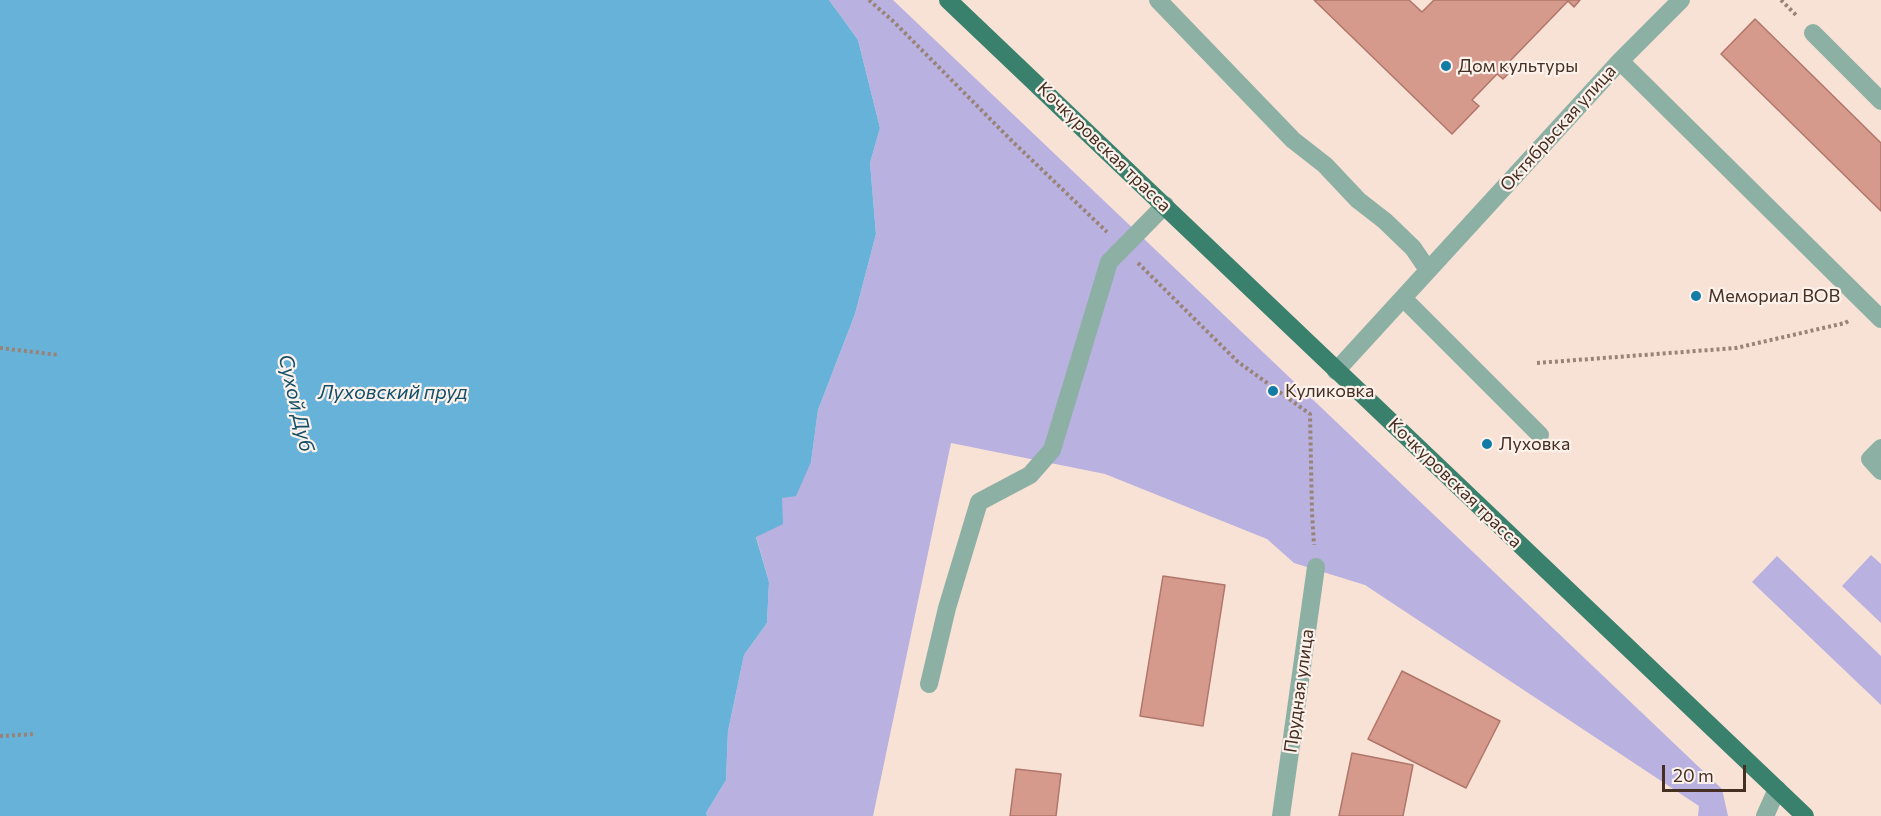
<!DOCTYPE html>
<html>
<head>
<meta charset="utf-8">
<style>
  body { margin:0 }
  #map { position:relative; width:1881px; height:816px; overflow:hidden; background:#f8e2d5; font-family:Commissioner,sans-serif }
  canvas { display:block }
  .scale { position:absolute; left:1662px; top:765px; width:84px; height:27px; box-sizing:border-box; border:3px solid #442f22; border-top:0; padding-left:8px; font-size:18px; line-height:21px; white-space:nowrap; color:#442f22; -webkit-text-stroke:4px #fdf1eb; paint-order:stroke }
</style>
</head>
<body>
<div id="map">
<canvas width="1881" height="816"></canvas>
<div class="scale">20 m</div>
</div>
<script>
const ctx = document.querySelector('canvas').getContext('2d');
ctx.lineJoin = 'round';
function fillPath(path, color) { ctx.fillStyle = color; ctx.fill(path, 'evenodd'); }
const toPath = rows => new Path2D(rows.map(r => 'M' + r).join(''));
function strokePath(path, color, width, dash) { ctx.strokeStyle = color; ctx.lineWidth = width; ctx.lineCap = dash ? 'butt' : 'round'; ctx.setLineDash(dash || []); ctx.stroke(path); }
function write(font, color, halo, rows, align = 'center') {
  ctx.font = font + ' Commissioner,sans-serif'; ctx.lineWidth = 4.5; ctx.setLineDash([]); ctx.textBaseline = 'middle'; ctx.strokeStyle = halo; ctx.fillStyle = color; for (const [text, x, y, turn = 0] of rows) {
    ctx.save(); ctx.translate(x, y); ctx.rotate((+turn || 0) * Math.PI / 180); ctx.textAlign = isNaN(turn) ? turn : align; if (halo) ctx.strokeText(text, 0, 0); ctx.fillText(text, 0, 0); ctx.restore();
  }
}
const green = toPath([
  [829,0,893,0,1722,789,1728,816,1698,816,1699,806,1365,585,1294,563,1267,539,1105,474,951,443,873,816,707,816,706,813,726,780,728,731,744,655,767,623,769,582,756,536,782,498,811,462,818,410,855,314,876,234,870,163,880,128,858,40],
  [1871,555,1881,564,1881,623,1842,586],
  [1777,556,1881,656,1881,705,1752,582]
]);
const water = toPath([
  [0,0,829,0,858,40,880,128,870,163,876,234,855,314,818,410,811,462,796,496,782,498,783,524,756,537,769,582,767,623,744,655,728,731,726,780,706,813,707,816,0,816]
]);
const building = toPath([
  [1314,0,1409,0,1422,12,1434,0,1580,0,1574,7,1568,1,1508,63,1513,69,1503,79,1497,74,1472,100,1479,106,1452,134,1314,0],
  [1755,19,1881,143,1881,211,1721,54,1755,19],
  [1163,576,1225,585,1203,726,1140,716,1163,576],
  [1402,671,1500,721,1466,788,1368,739,1402,671],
  [1352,753,1413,765,1403,816,1339,816,1352,753],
  [1016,769,1061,774,1056,816,1010,816,1016,769]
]);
const path = toPath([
  [869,0,894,22,1012,141,1107,232],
  [1781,0,1798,17],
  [1138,263,1238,362,1310,414,1312,513,1314,545],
  [0,348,59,355],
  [1537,363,1736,348,1845,323,1850,320],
  [0,736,36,734]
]);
const minor = toPath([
  [1158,0,1293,140,1325,165,1358,200,1385,221,1413,248,1428,270],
  [1813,33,1881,101],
  [1620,61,1881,319],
  [1403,298,1540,435],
  [1336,371,1620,61,1681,0],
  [1881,448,1870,459,1881,471],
  [929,684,947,608,979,502,1030,475,1052,450,1109,262,1165,205],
  [1281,816,1316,567],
  [1765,816,1777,789]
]);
const major = toPath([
  [948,0,1805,816]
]);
const markers = [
  [1446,66,6,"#137ca6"],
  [1696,296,6,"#137ca6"],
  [1273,391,6,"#137ca6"],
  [1487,444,6,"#137ca6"]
];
const poiNames = [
  ["Дом культуры",1458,66],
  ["Мемориал ВОВ",1708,296],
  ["Куликовка",1285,391],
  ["Луховка",1499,444]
];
const streetNames = [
  ["Октябрьская улица",1558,128,-48],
  ["Кочкуровская трасса",1104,147,44],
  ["Кочкуровская трасса",1455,483,44],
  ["Прудная улица",1299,691,-82]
];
const waterNames = [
  ["Луховский пруд",393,392],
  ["Сухой Дуб",296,403,77]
];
fillPath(green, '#b9b1e0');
fillPath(water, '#67b2d8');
fillPath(building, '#d69a8d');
strokePath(building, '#b07669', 1.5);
strokePath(path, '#998376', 4, [3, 3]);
strokePath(minor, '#8db0a4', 18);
strokePath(major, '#39816d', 18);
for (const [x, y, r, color] of markers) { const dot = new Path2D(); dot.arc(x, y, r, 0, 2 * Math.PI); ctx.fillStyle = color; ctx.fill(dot); strokePath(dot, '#fdf1eb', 2); }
write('18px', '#442f22', '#fdf1eb', poiNames, 'left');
write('18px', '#442f22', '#fdf1eb', streetNames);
write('italic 20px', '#13506a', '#fdf1eb', waterNames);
</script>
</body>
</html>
